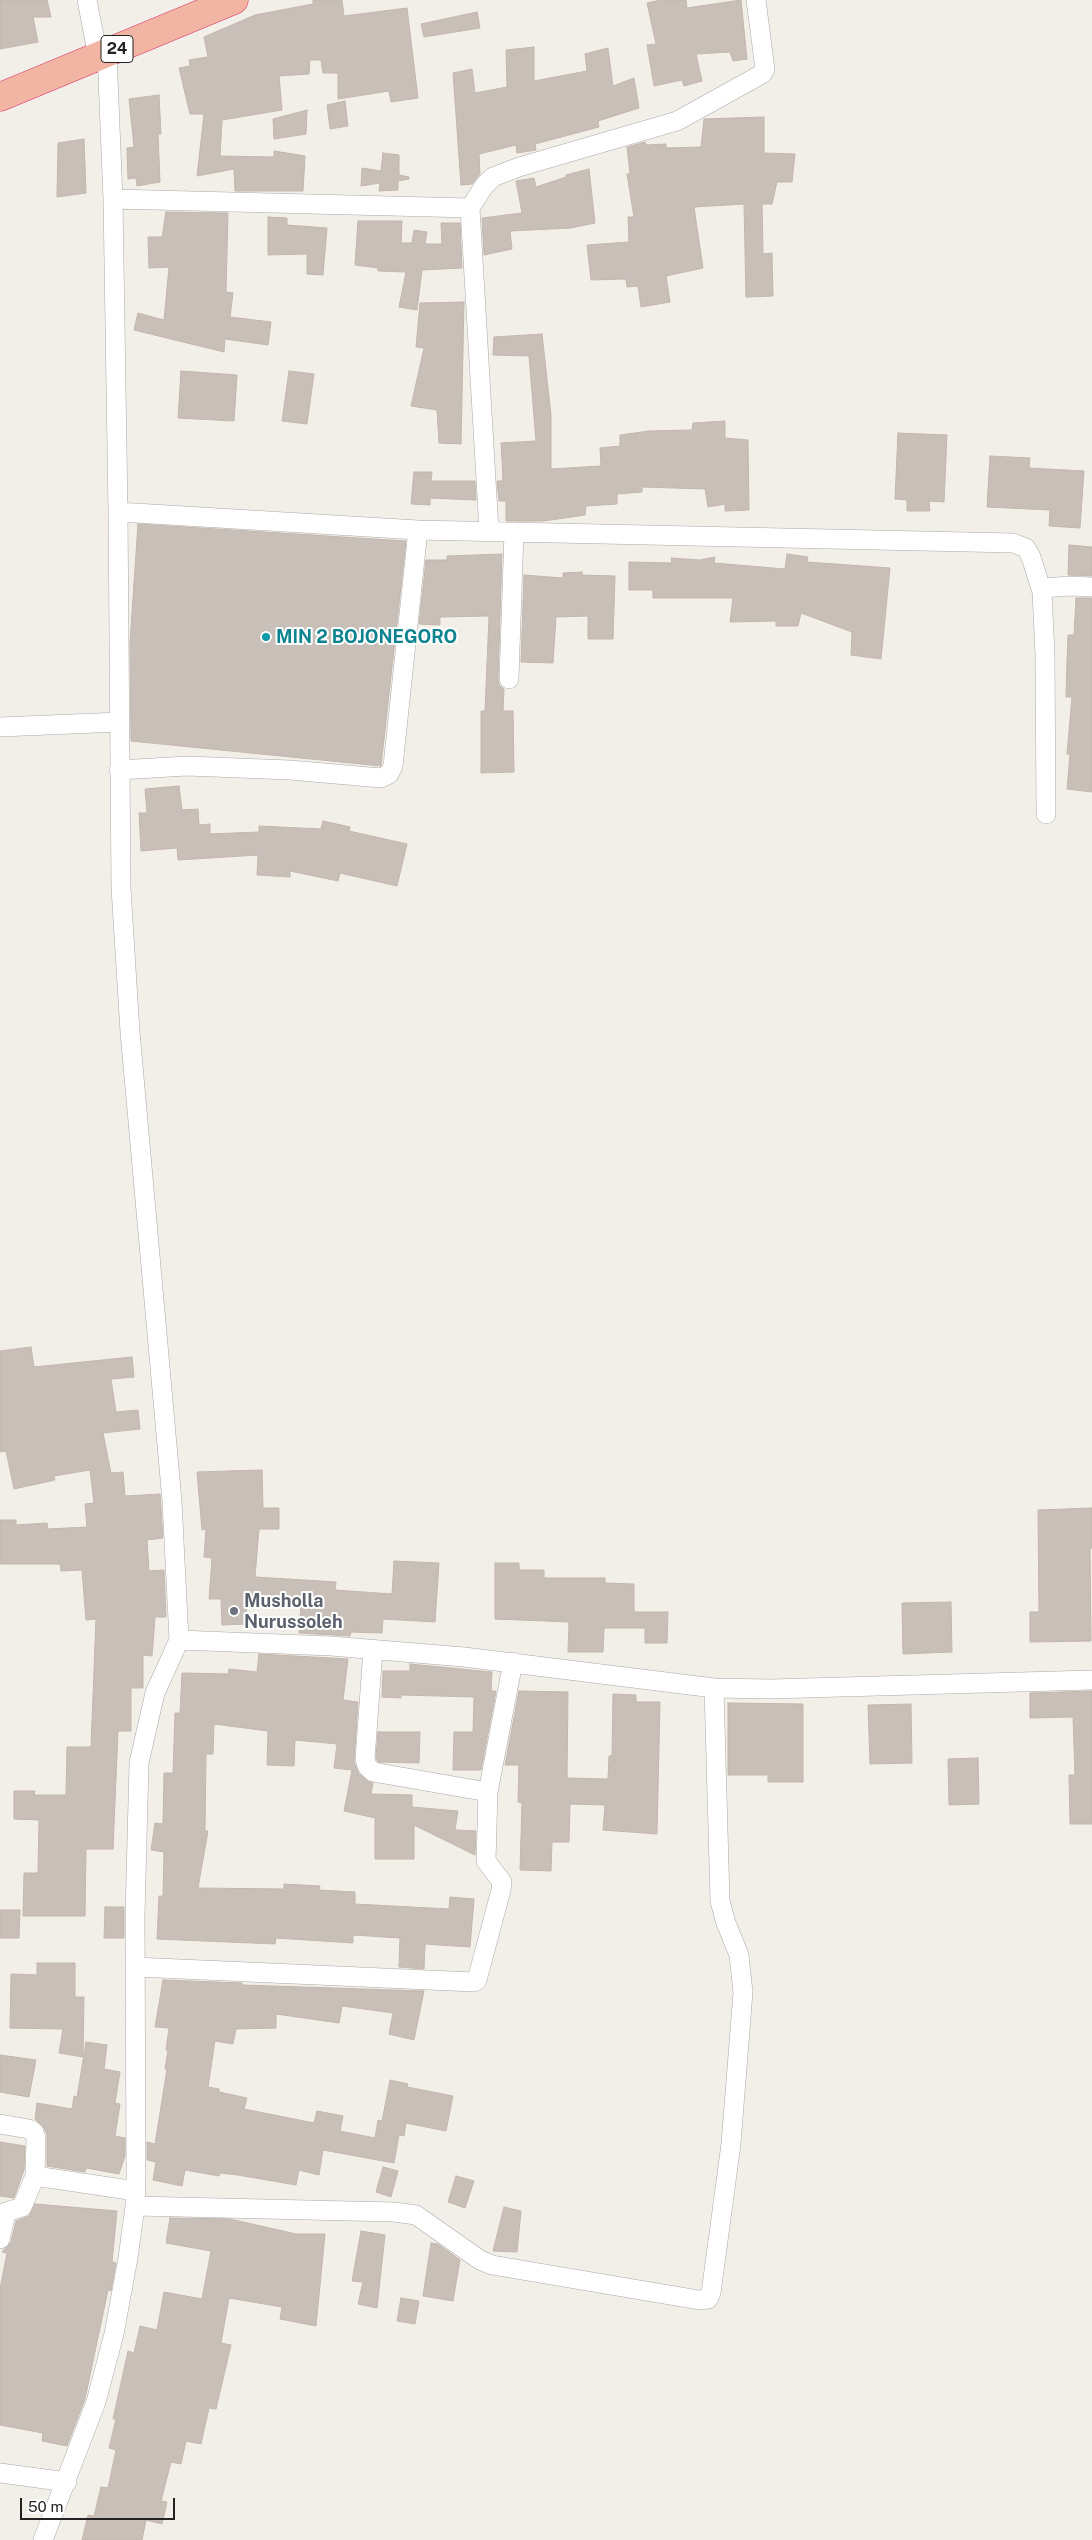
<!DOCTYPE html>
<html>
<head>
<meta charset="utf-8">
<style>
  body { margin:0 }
  #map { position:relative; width:1092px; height:2540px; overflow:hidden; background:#f2efe9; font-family:"Public Sans",sans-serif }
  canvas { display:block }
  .scale { position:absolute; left:20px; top:2498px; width:155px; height:22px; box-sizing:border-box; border:2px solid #222; border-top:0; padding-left:6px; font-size:15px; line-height:18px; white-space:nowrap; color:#222; -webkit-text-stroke:4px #fff; paint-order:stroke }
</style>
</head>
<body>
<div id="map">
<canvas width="1092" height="2540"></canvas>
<div class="scale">50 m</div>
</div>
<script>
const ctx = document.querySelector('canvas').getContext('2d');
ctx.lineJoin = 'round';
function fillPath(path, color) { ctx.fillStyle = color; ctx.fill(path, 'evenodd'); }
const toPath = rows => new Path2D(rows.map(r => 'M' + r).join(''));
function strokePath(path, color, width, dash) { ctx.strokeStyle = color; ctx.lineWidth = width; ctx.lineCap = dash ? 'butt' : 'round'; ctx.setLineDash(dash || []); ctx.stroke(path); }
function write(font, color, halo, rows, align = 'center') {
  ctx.font = font + ' "Public Sans",sans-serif'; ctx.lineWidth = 4; ctx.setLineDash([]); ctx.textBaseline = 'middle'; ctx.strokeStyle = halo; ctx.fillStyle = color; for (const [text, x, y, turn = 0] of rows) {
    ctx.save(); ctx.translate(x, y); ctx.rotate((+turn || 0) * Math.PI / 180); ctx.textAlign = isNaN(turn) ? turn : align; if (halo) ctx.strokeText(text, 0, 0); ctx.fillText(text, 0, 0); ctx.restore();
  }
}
const building = toPath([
  [0,0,47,0,51,17,33,17,38,42,0,49,0,0],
  [313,0,342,0,344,16,407,8,418,98,391,102,389,91,338,99,338,73,323,73,321,60,310,60,309,74,279,76,282,110,222,120,220,156,272,157,274,157,274,151,305,156,303,191,235,191,234,169,197,176,204,114,190,114,179,68,190,66,189,60,208,57,204,37,255,15,313,4,313,0],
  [661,0,686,0,687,8,741,0,747,59,733,61,730,52,696,54,702,81,684,86,682,80,654,86,647,45,656,44,647,3,661,0],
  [477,12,480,28,424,37,421,24,477,12],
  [534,47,534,81,587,71,585,54,608,48,613,86,634,78,639,108,598,121,599,127,535,144,536,150,517,153,516,145,479,154,480,174,472,184,461,185,453,73,472,69,475,93,507,87,506,50,534,47],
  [159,95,161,134,158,134,160,182,137,186,136,178,128,179,127,148,134,147,129,99,159,95],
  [345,101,348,126,330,129,327,105,345,101],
  [307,110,306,134,274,139,273,119,307,110],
  [764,117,764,153,795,154,792,182,777,182,772,204,762,204,763,254,772,253,773,296,746,297,744,204,694,207,703,268,666,276,670,302,641,307,638,286,627,287,626,279,591,280,587,245,629,242,628,217,634,217,627,174,630,174,627,147,645,142,646,145,666,144,666,148,701,147,704,119,764,117],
  [84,139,86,193,57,197,58,143,84,139],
  [383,153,399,155,399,175,409,177,409,179,398,181,398,190,379,191,380,183,361,186,362,168,381,171,383,153],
  [589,169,595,223,571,228,510,231,512,249,484,255,482,218,522,213,516,181,534,178,536,187,566,177,566,175,589,169],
  [166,212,228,213,226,292,233,293,230,317,271,322,268,345,225,339,224,352,134,330,138,313,164,320,169,267,149,268,148,237,162,237,166,212],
  [268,217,287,218,287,225,327,228,323,275,307,274,307,254,268,255,268,217],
  [358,221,402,221,401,243,412,243,414,230,427,232,425,244,442,244,441,223,460,223,462,268,422,270,417,310,399,307,406,272,378,271,378,268,355,265,358,221],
  [464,302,461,444,439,443,437,410,411,406,424,348,416,347,420,303,464,302],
  [542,334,551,415,551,469,601,466,600,448,620,446,620,435,649,431,692,430,693,423,725,421,725,438,748,440,749,510,725,511,725,504,708,507,705,489,642,487,642,492,617,494,617,504,586,506,585,515,544,521,506,521,506,501,499,501,497,481,502,481,503,478,501,443,536,441,529,356,493,355,494,337,542,334],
  [181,371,237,375,234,421,178,418,181,371],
  [289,371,314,374,307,424,282,421,289,371],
  [898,433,947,435,944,502,929,501,930,511,907,511,907,500,895,499,898,433],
  [990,456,1030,458,1029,468,1084,471,1080,528,1049,526,1050,510,987,507,990,456],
  [414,472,432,472,431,481,475,481,476,500,430,498,430,505,411,504,414,472],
  [138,524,406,541,381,766,131,741,130,642,138,524],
  [1069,545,1092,547,1092,576,1068,575,1069,545],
  [502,554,498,679,499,685,504,689,503,711,513,711,514,772,481,773,481,711,485,711,489,616,440,617,440,625,419,624,426,560,447,560,447,556,502,554],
  [787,554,808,557,807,562,890,568,881,659,851,655,852,632,801,613,798,626,776,626,776,621,730,622,733,598,653,598,653,590,629,590,629,562,672,563,671,558,700,560,715,557,714,563,785,569,787,554],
  [582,572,582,575,615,576,613,639,588,639,588,616,556,617,553,663,521,662,524,575,563,578,563,573,582,572],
  [1076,598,1092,598,1092,792,1067,789,1070,754,1067,754,1072,697,1066,697,1067,662,1068,635,1074,635,1076,598],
  [179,786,182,810,198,809,199,825,210,824,210,834,259,832,259,826,321,829,323,821,350,827,349,831,407,844,397,886,340,873,338,881,290,871,290,877,257,875,258,855,178,860,177,848,141,851,139,813,147,813,145,789,179,786],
  [31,1347,34,1367,132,1357,134,1377,111,1379,116,1412,138,1410,140,1429,103,1433,111,1473,123,1472,125,1496,160,1494,163,1538,147,1540,149,1571,164,1570,166,1617,155,1617,152,1656,143,1655,143,1688,131,1688,131,1731,118,1731,113,1849,86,1849,85,1916,23,1916,24,1873,38,1873,39,1820,14,1819,14,1791,35,1791,34,1795,66,1795,67,1747,91,1747,96,1619,86,1620,82,1570,61,1571,60,1564,0,1564,0,1520,16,1520,16,1525,47,1523,48,1529,87,1527,85,1504,94,1503,90,1470,54,1476,55,1480,14,1489,6,1451,0,1452,0,1351,31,1347],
  [262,1470,263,1508,279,1508,279,1529,259,1529,255,1577,336,1582,335,1590,392,1594,394,1561,439,1563,435,1622,383,1619,382,1633,351,1632,350,1636,299,1633,301,1606,246,1602,247,1624,222,1625,221,1599,209,1599,212,1558,204,1557,206,1529,202,1530,197,1472,262,1470],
  [1092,1508,1092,1548,1090,1548,1091,1641,1030,1642,1030,1612,1039,1612,1038,1510,1092,1508],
  [495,1563,519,1563,519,1570,544,1570,544,1578,605,1578,605,1583,634,1584,634,1612,668,1612,667,1643,645,1643,645,1628,604,1628,603,1652,568,1652,569,1622,495,1619,495,1563],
  [951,1602,952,1652,903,1654,902,1603,951,1602],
  [259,1654,348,1659,343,1700,358,1702,354,1762,359,1774,373,1783,371,1794,412,1795,412,1807,458,1811,455,1830,476,1831,475,1855,414,1825,414,1859,375,1859,375,1818,344,1811,352,1770,334,1768,337,1744,295,1740,294,1766,267,1765,268,1731,214,1724,213,1754,206,1754,205,1831,208,1831,198,1888,284,1889,284,1884,320,1886,319,1890,355,1892,355,1904,449,1909,450,1897,474,1899,470,1947,425,1944,424,1969,399,1967,400,1938,353,1935,353,1943,276,1938,275,1944,157,1939,159,1896,163,1896,164,1852,151,1850,155,1823,163,1824,164,1773,173,1773,175,1713,180,1713,182,1673,228,1674,229,1669,257,1672,259,1654],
  [410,1664,492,1672,491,1691,496,1691,481,1770,453,1770,454,1732,473,1732,474,1697,401,1695,401,1698,382,1697,383,1671,410,1671,410,1664],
  [519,1691,568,1692,567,1778,608,1779,609,1756,612,1756,613,1694,636,1695,636,1702,660,1702,657,1834,603,1830,605,1805,570,1804,569,1842,552,1842,551,1871,520,1870,522,1803,518,1802,519,1765,505,1765,519,1691],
  [1092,1691,1092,1824,1070,1824,1069,1775,1075,1775,1073,1717,1030,1718,1030,1693,1092,1691],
  [728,1703,803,1704,803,1782,768,1782,768,1775,728,1775,728,1703],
  [911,1704,912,1763,870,1764,868,1705,911,1704],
  [378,1732,420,1732,419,1763,378,1762,376,1758,378,1732],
  [978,1758,979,1804,949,1805,948,1759,978,1758],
  [105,1907,124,1907,124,1938,104,1938,105,1907],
  [0,1910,20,1910,19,1938,0,1938,0,1910],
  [37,1963,75,1963,75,1997,84,1997,83,2057,59,2053,63,2029,10,2028,11,1974,37,1975,37,1963],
  [163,1980,242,1983,242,1985,424,1991,414,2040,389,2034,393,2013,342,2006,339,2023,276,2014,276,2028,236,2029,233,2044,215,2041,208,2087,219,2089,219,2092,247,2098,244,2109,314,2123,317,2111,343,2116,340,2131,375,2138,378,2120,382,2121,390,2080,408,2084,407,2087,453,2096,446,2131,406,2123,404,2136,399,2135,394,2163,323,2150,319,2175,299,2170,296,2185,238,2175,220,2173,219,2176,185,2170,182,2186,153,2180,156,2162,147,2160,147,2142,155,2144,167,2069,165,2069,168,2050,166,2050,169,2028,155,2027,163,1980],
  [86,2042,107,2045,104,2069,120,2072,115,2103,120,2104,115,2136,125,2138,125,2156,119,2174,86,2168,85,2172,47,2166,47,2134,44,2128,35,2119,37,2103,72,2109,74,2096,77,2097,86,2042],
  [0,2055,36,2060,29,2097,0,2092,0,2055],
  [0,2142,25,2146,24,2170,14,2198,0,2196,0,2142],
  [383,2167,398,2171,391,2197,376,2192,383,2167],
  [456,2176,474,2181,465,2208,448,2202,456,2176],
  [35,2204,117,2211,112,2262,116,2263,111,2291,108,2290,85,2399,67,2446,42,2441,43,2433,0,2425,0,2289,7,2253,2,2252,11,2242,16,2221,29,2216,35,2204],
  [504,2207,521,2211,517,2252,493,2251,504,2207],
  [170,2218,230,2219,296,2234,325,2234,316,2326,280,2319,282,2307,229,2298,221,2343,231,2345,216,2409,209,2408,201,2444,186,2441,181,2464,171,2462,161,2501,167,2502,162,2524,146,2520,142,2540,82,2540,88,2515,94,2516,101,2487,108,2488,116,2450,109,2448,116,2419,113,2419,128,2351,134,2353,140,2326,157,2330,164,2292,202,2299,211,2251,166,2243,170,2218],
  [361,2231,385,2235,377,2308,358,2304,363,2282,352,2281,361,2231],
  [431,2243,438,2244,460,2260,453,2301,423,2296,431,2243],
  [401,2298,419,2301,415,2324,397,2321,401,2298]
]);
const minor = toPath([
  [87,0,98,57],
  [107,53,113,199,118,512,418,530,1013,543,1026,548,1031,557,1042,592,1045,655,1046,814],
  [113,199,470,208,484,186,493,177,519,167,677,121,762,74,765,69,756,0],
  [470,208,489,531],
  [1042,588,1070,586,1092,587],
  [509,679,514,532],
  [0,727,120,722],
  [119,770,187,766,290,770,381,778,389,774,393,766,418,530],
  [179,1640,331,1646,464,1657,714,1688,771,1689,1092,1680],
  [373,1650,365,1759,367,1766,373,1772,488,1792,513,1662],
  [135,1967,474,1982,477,1980,501,1890,502,1882,486,1861,488,1792],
  [0,2124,29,2129,34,2132,36,2138,35,2176,136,2191],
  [135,2206,394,2212,416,2215,480,2260,492,2265,699,2300,708,2299,711,2293,731,2144,743,1992,739,1955,726,1923,720,1901,714,1688],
  [0,2214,22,2207,35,2176],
  [0,2239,6,2213],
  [0,2473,67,2482],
  [43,2540,96,2402,114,2334,128,2258,135,2206,136,2178,135,1916,139,1763,155,1693,179,1640,172,1501,130,1032,121,888,118,512]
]);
const trunk = toPath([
  [0,97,234,0]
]);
const markers = [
  [266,637,5,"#0f9aa8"],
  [234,1611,5,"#6b7280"]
];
const shields = [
  [117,49,32]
];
const shieldNames = [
  ["24",117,49]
];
const cultureNames = [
  ["MIN 2 BOJONEGORO",276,637]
];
const worshipNames = [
  ["Musholla",244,1601],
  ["Nurussoleh",244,1622]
];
fillPath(building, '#c7bfb8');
strokePath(building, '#c4b6ab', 1);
strokePath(minor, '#a9a9a9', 20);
strokePath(trunk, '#dc2a67', 29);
strokePath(minor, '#fff', 19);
strokePath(trunk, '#f2b4a3', 28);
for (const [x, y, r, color] of markers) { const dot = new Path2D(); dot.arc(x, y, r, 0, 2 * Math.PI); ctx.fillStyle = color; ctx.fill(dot); strokePath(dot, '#fff', 2); }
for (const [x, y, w] of shields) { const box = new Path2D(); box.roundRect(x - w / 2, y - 13.5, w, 27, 4); ctx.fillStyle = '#fff'; ctx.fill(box); strokePath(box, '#222', 1); }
write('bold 16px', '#222', null, shieldNames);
write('bold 18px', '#0d838f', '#fff', cultureNames, 'left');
write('bold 18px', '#5b616d', '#fff', worshipNames, 'left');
</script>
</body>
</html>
